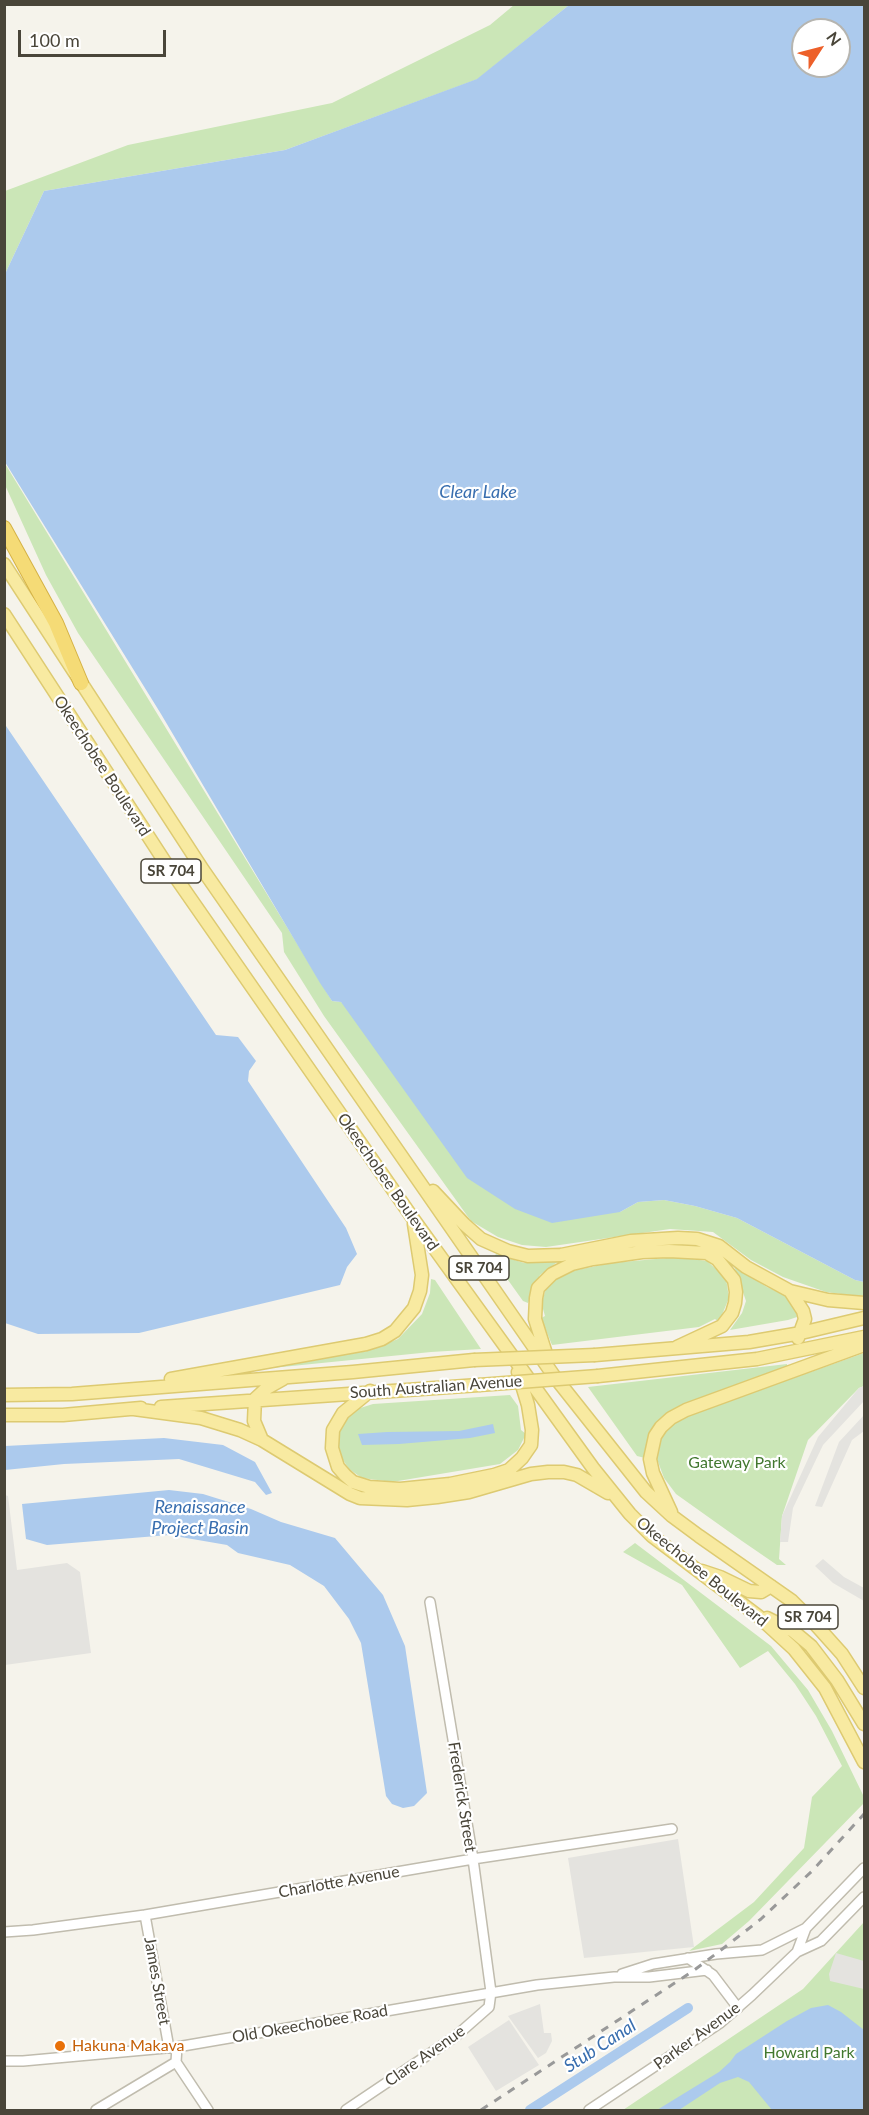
<!DOCTYPE html>
<html>
<head>
<meta charset="utf-8">
<style>
  body { margin:0 }
  #map { position:relative; width:869px; height:2115px; overflow:hidden; background:#f5f3eb; font-family:Lato,sans-serif }
  canvas { display:block }
  .frame { position:absolute; inset:0; border:6px solid #494539; pointer-events:none }
  .north { position:absolute; left:791px; top:18px; width:60px; height:60px; box-sizing:border-box; background:#fff; border:2px solid #b6b5b0; border-radius:50%; rotate:54deg; font-size:16px; font-weight:700; line-height:24px; text-align:center; color:#494539 }
  .north::after { content:''; display:block; margin:auto; width:21px; height:27px; background:#ed602a; clip-path:polygon(50% 0,100% 100%,50% 72%,0 100%) }
  .scale { position:absolute; left:18px; top:30px; width:148px; height:27px; box-sizing:border-box; border:3px solid #494539; border-top:0; padding-left:8px; font-size:18px; line-height:21px; white-space:nowrap; color:#494539; -webkit-text-stroke:4px #fff; paint-order:stroke }
</style>
</head>
<body>
<div id="map">
<canvas width="869" height="2115"></canvas>
<div class="frame"></div>
<div class="north">N</div>
<div class="scale">100 m</div>
</div>
<script>
const ctx = document.querySelector('canvas').getContext('2d');
ctx.lineJoin = 'round';
function fillPath(path, color) { ctx.fillStyle = color; ctx.fill(path, 'evenodd'); }
const toPath = rows => new Path2D(rows.map(r => 'M' + r).join(''));
function strokePath(path, color, width, dash) { ctx.strokeStyle = color; ctx.lineWidth = width; ctx.lineCap = dash ? 'butt' : 'round'; ctx.setLineDash(dash || []); ctx.stroke(path); }
function write(font, color, halo, rows, align = 'center') {
  ctx.font = font + ' Lato,sans-serif'; ctx.lineWidth = 4.5; ctx.setLineDash([]); ctx.textBaseline = 'middle'; ctx.strokeStyle = halo; ctx.fillStyle = color; for (const [text, x, y, turn = 0] of rows) {
    ctx.save(); ctx.translate(x, y); ctx.rotate((+turn || 0) * Math.PI / 180); ctx.textAlign = isNaN(turn) ? turn : align; if (halo) ctx.strokeText(text, 0, 0); ctx.fillText(text, 0, 0); ctx.restore();
  }
}
const green = toPath([
  [514,5,569,5,478,79,285,150,44,191,5,274,5,191,128,145,332,103,490,25],
  [4,462,332,1001,341,1002,620,1212,638,1202,664,1200,695,1206,737,1218,855,1280,864,1282,864,1297,826,1292,783,1277,751,1260,713,1232,670,1229,546,1247,522,1245,498,1237,471,1221,324,1016,284,952,282,933,78,633,46,575,5,485],
  [496,1254,524,1263,543,1263,560,1260,540,1275,528,1303,523,1301,493,1259],
  [678,1257,707,1261,726,1278,729,1298,719,1322,715,1319,699,1327,552,1345,541,1318,545,1316,543,1309,540,1309,547,1285,562,1273,611,1263],
  [734,1266,767,1287,786,1296,796,1310,797,1317,788,1320,730,1330,742,1313,746,1301],
  [431,1279,435,1280,481,1349,431,1352,262,1369,367,1351,398,1339,422,1314,430,1293],
  [864,1353,864,1386,859,1388,808,1440,782,1516,779,1559,786,1565,777,1565,742,1541,676,1494,664,1478,657,1459,658,1443,669,1426,686,1416],
  [787,1364,787,1368,674,1409,655,1424,647,1442,645,1458,637,1456,588,1387],
  [510,1395,518,1406,521,1430,526,1434,518,1450,500,1464,392,1482,362,1478,349,1469,341,1457,337,1440,340,1425,354,1410,373,1404],
  [635,1543,771,1646,808,1690,832,1731,864,1797,864,1803,749,1921,722,1944,689,1951,754,1902,804,1848,812,1797,842,1766,816,1716,795,1684,768,1651,740,1668,682,1585,623,1552],
  [864,1922,864,2110,623,2110,803,1989]
]);
const parking = toPath([
  [864,1386,864,1401,823,1445,793,1508,788,1542,780,1542,782,1516,818,1437,859,1388],
  [864,1415,864,1431,852,1440,822,1507,815,1506,839,1442],
  [5,1495,8,1496,17,1570,67,1563,80,1572,91,1653,5,1665],
  [823,1559,844,1577,864,1588,864,1601,833,1583,815,1566],
  [678,1839,694,1947,584,1958,568,1858],
  [836,1953,864,1961,864,1989,830,1981,829,1974],
  [540,2004,544,2033,551,2033,552,2041,546,2053,538,2058,508,2016],
  [509,2020,539,2065,496,2091,468,2047]
]);
const water = toPath([
  [569,5,864,5,864,1282,855,1280,737,1218,695,1206,664,1200,638,1202,620,1212,552,1223,515,1209,467,1178,341,1002,332,1001,320,983,161,714,5,462,5,274,44,191,285,150,477,79],
  [803,30,839,30,839,66,803,66],
  [4,723,216,1035,238,1037,256,1061,249,1071,248,1081,346,1228,357,1254,347,1267,340,1285,139,1333,38,1334,5,1323],
  [493,1424,495,1433,470,1438,399,1444,362,1445,358,1434,387,1432,459,1431],
  [164,1438,223,1445,255,1462,272,1493,266,1495,255,1482,179,1459,64,1464,5,1470,5,1446],
  [169,1490,203,1494,251,1509,281,1522,335,1538,383,1595,405,1646,427,1793,414,1806,403,1808,392,1804,386,1796,361,1643,349,1619,324,1586,290,1565,238,1553,227,1545,169,1535,47,1545,26,1539,22,1504],
  [828,2005,841,2012,864,2030,864,2110,772,2110,749,2082,738,2077,720,2083,679,2110,657,2110,719,2072,730,2062,736,2054,787,2021,811,2008]
]);
const canal = toPath([
  [530,2110,688,2008]
]);
const minor = toPath([
  [145,1915,169,2048],
  [4,1932,33,1930,145,1915,473,1859,672,1829],
  [797,1952,806,1928,864,1868],
  [688,1958,713,1975,738,2008],
  [622,1974,653,1964,716,1954,762,1950,806,1928],
  [4,2061,23,2061,177,2047,537,1985,614,1977,649,1977,707,1970],
  [176,2062,208,2110],
  [96,2110,176,2062,177,2047],
  [346,2110,456,2036,489,2007,491,1992,473,1859,430,1602],
  [589,2110,720,2023,752,1995,797,1952,821,1941,864,1897]
]);
const major = toPath([
  [4,564,203,870,554,1376,646,1492,672,1516,699,1536,792,1601,816,1625,842,1654,864,1688],
  [4,614,165,862,414,1220,593,1468,630,1514,652,1536,758,1616,794,1649,825,1688,864,1762],
  [433,1191,464,1224,481,1239,508,1251,528,1256,561,1255,631,1241,678,1238,697,1239,719,1246,746,1267,790,1291,828,1300,864,1303],
  [790,1291,803,1311,805,1319,798,1338],
  [595,1355,749,1342,801,1333,864,1318],
  [548,1360,535,1319,536,1298,538,1288,552,1274,572,1264,593,1259,642,1252,669,1251,707,1253,717,1259,734,1280,736,1292,735,1303,732,1313,722,1326,677,1347],
  [598,1376,757,1359,864,1337],
  [171,1379,366,1344,382,1339,395,1331,414,1308,420,1291,422,1275,414,1224],
  [370,1391,343,1413,333,1430,332,1448,338,1467,345,1475,353,1482,369,1487,400,1489,450,1484,494,1475,509,1470,522,1458,531,1445,532,1430,528,1405,518,1372],
  [4,1395,72,1394,353,1372,474,1360],
  [161,1407,479,1385],
  [134,1409,201,1418,240,1430,262,1440,350,1494,360,1498,407,1500,437,1497,469,1492,531,1474,548,1472,564,1472,577,1475,608,1493],
  [4,1415,63,1415,141,1408],
  [262,1440,254,1421,255,1399,267,1388,283,1379],
  [671,1512,653,1473,650,1459,655,1436,661,1427,671,1418,686,1410,864,1345],
  [702,1571,720,1577,749,1591,761,1592,771,1586],
  [767,1618,793,1631,811,1646,837,1680,864,1724]
]);
const highway = toPath([
  [4,528,56,623,81,683]
]);
const rail = toPath([
  [481,2110,693,1971,725,1947,761,1919,812,1871,864,1814]
]);
const majorBridge = toPath([
  [474,1360,595,1355],
  [479,1385,598,1376]
]);
const markers = [
  [60,2046,6,"#e8710a"]
];
const shields = [
  [171,871,60],
  [479,1268,60],
  [808,1617,60]
];
const shieldNames = [
  ["SR 704",171,871],
  ["SR 704",479,1268],
  ["SR 704",808,1617]
];
const streetNames = [
  ["Okeechobee Boulevard",102,766,57],
  ["Okeechobee Boulevard",388,1182,55],
  ["South Australian Avenue",436,1387,-4],
  ["Okeechobee Boulevard",702,1572,39],
  ["Frederick Street",462,1797,81],
  ["Charlotte Avenue",339,1882,-10],
  ["James Street",157,1981,80],
  ["Old Okeechobee Road",310,2024,-10],
  ["Parker Avenue",697,2036,-36],
  ["Clare Avenue",425,2056,-35]
];
const parkNames = [
  ["Gateway Park",737,1463],
  ["Howard Park",809,2053]
];
const foodNames = [
  ["Hakuna Makava",72,2046]
];
const waterNames = [
  ["Clear Lake",478,492],
  ["Renaissance",200,1507],
  ["Project Basin",200,1528],
  ["Stub Canal",600,2046,-33]
];
fillPath(green, '#cbe6b7');
fillPath(parking, '#e4e3df');
fillPath(water, '#accaed');
strokePath(canal, '#accaed', 10);
strokePath(minor, '#c0bcae', 12);
strokePath(major, '#ddca71', 15);
strokePath(highway, '#d5b245', 16);
strokePath(minor, '#fff', 9);
strokePath(major, '#f8eaa1', 12);
strokePath(highway, '#f5db76', 14);
strokePath(rail, '#999', 3, [8, 8]);
strokePath(majorBridge, '#ddca71', 15, []);
strokePath(majorBridge, '#f8eaa1', 12);
for (const [x, y, r, color] of markers) { const dot = new Path2D(); dot.arc(x, y, r, 0, 2 * Math.PI); ctx.fillStyle = color; ctx.fill(dot); strokePath(dot, '#fff', 2); }
for (const [x, y, w] of shields) { const box = new Path2D(); box.roundRect(x - w / 2, y - 12, w, 24, 4.5); ctx.fillStyle = '#fff'; ctx.fill(box); strokePath(box, '#494539', 1.5); }
write('bold 15px', '#494539', null, shieldNames);
write('16px', '#494539', '#fff', streetNames);
write('16px', '#42782f', '#fff', parkNames);
write('16px', '#c56008', '#fff', foodNames, 'left');
write('italic 18px', '#386eaf', '#fff', waterNames);
</script>
</body>
</html>
